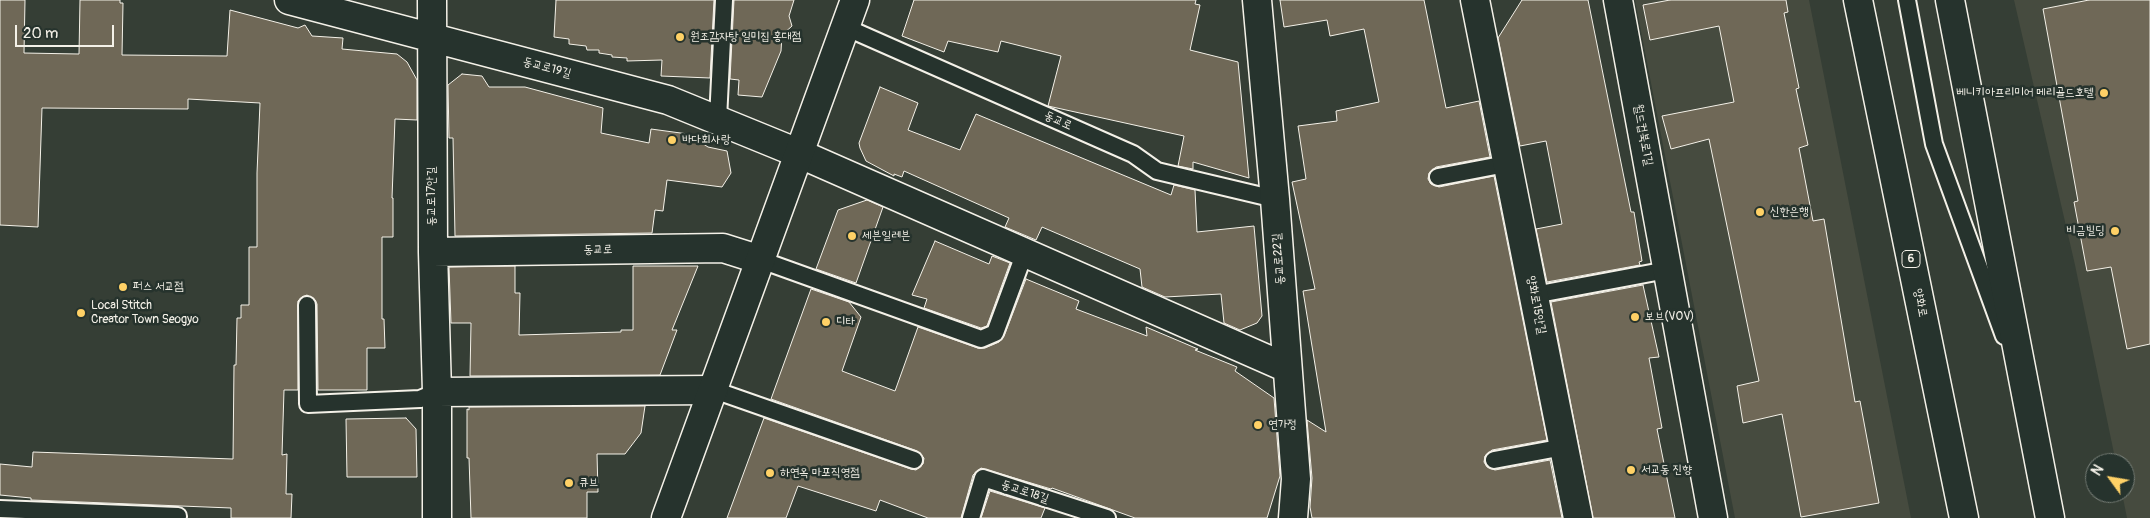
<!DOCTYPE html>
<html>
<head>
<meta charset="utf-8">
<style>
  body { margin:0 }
  #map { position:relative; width:2150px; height:518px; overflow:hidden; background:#353e35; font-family:Pangolin,sans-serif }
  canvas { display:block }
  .north { position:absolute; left:2085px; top:453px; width:50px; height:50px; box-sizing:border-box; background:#26332d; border:1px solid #787f78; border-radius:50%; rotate:302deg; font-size:14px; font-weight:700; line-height:20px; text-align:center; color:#f4f1e8 }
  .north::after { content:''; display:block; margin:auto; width:18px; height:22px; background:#ffd166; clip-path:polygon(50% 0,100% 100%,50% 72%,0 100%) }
  .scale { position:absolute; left:15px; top:25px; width:99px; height:22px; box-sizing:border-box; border:2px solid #f4f1e8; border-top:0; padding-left:6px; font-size:15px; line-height:18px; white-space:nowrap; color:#f4f1e8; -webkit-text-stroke:4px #26332d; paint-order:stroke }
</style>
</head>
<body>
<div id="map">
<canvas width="2150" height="518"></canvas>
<div class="north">N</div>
<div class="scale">20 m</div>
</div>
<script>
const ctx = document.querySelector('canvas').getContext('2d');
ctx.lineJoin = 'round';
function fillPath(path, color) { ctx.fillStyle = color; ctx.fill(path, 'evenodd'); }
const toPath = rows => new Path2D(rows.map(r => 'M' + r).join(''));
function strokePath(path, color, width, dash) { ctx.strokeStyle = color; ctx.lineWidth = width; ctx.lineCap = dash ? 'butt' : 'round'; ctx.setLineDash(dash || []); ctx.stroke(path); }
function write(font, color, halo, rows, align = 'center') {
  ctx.font = font + ' Pangolin,"Poor Story",sans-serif'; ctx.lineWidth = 5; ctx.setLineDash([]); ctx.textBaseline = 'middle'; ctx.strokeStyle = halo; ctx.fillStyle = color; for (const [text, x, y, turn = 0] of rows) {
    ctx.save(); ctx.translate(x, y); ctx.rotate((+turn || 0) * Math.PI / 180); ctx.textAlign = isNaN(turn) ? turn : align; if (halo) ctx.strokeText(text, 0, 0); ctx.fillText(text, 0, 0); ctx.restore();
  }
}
const built = toPath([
  [1635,0,1809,0,1911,518,1735,518],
  [2014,0,2150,0,2150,518,2127,518,2122,493,2125,493,2125,463,2116,463,2075,265]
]);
const building = toPath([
  [0,0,25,0,24,53,79,54,80,0,120,0,120,3,123,3,122,55,227,56,230,10,298,28,305,25,312,36,343,38,342,49,397,54,407,62,417,80,417,120,395,119,392,198,393,198,393,237,382,237,382,319,384,319,385,348,367,348,367,390,318,390,317,304,315,300,307,295,302,297,298,301,298,390,284,390,282,455,287,454,286,494,292,494,291,518,231,518,231,508,31,500,31,498,0,495,0,464,32,467,33,452,233,459,234,365,236,365,237,318,241,318,241,305,249,305,249,247,257,247,257,173,260,103,188,99,188,109,42,108,38,227,0,225,0,0],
  [556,0,714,0,710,78,661,76,662,60,627,61,627,58,612,57,612,55,599,53,599,50,587,50,586,46,569,44,569,39,554,37,556,0],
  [734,0,794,0,789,16,792,26,782,35,781,51,762,97,738,95,739,80,730,79,734,0],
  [914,0,1196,0,1195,4,1200,5,1190,50,1238,62,1249,178,1193,162,1193,169,1178,166,1184,136,1048,106,1061,56,1001,41,998,52,948,41,944,52,902,36,914,0],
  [1280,0,1424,0,1446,108,1479,101,1490,157,1436,167,1429,173,1428,179,1431,184,1439,187,1494,176,1547,440,1492,450,1485,456,1484,462,1487,467,1495,470,1550,460,1562,518,1312,518,1310,507,1312,478,1307,420,1326,432,1303,291,1315,289,1292,182,1306,179,1298,126,1337,121,1336,111,1379,102,1364,29,1330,36,1327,20,1284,27,1280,0],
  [1522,0,1588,0,1631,212,1634,212,1642,261,1639,262,1640,265,1547,282,1536,229,1562,224,1546,141,1520,146,1498,38,1522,0],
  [1670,0,1786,0,1788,12,1784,13,1799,88,1796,89,1808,145,1799,148,1813,221,1824,219,1855,402,1860,401,1879,503,1801,517,1782,414,1743,423,1737,386,1759,381,1709,139,1671,149,1662,116,1734,102,1719,26,1650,40,1643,5,1670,0],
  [2089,0,2150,0,2150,344,2127,349,2111,267,2087,271,2074,202,2078,201,2043,9,2089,0],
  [462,74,482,76,489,87,525,87,603,108,601,133,649,143,651,129,688,134,708,147,727,151,731,173,722,187,667,180,663,211,655,210,652,233,455,236,453,138,449,138,448,85,462,74],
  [880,87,918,103,908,130,960,150,976,114,1171,195,1174,185,1195,190,1197,232,1254,226,1262,316,1257,323,1240,330,1224,323,1221,294,1165,297,1142,287,1140,269,1042,227,1036,240,1005,227,1009,218,904,171,902,177,894,174,894,176,866,161,860,148,859,143,880,87],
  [867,200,883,207,856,283,816,269,838,210,867,200],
  [935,241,989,264,992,256,1010,263,987,326,981,328,924,308,927,299,912,295,935,241],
  [515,266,515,293,520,293,519,335,621,332,621,330,633,330,633,266,698,266,672,330,677,330,660,375,470,376,471,323,451,323,449,267,515,266],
  [1026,279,1079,301,1076,309,1147,336,1146,327,1198,349,1195,350,1237,367,1235,371,1274,398,1280,476,1267,518,1135,518,1052,488,1051,489,981,468,973,475,961,518,928,518,880,500,876,511,798,486,786,518,727,518,764,418,911,469,916,470,923,464,924,458,917,451,771,399,811,289,849,302,861,317,842,371,895,391,918,327,978,348,985,348,999,342,1004,336,1026,279],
  [1643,285,1659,357,1649,358,1662,428,1657,429,1675,518,1593,518,1551,302,1643,285],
  [645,406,641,433,625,454,597,454,598,492,587,492,587,518,471,518,469,458,467,458,467,409,469,410,469,407,645,406],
  [406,418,416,429,417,477,347,477,346,419,406,418],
  [990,491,1045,508,1041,518,981,518,990,491]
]);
const lane = toPath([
  [1907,0,1934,144,2004,336],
  [845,27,1133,154,1157,171,1275,199],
  [718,119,724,0],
  [1438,177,1506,164],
  [761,260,981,339,995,333,1025,252],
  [1534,295,1667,270],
  [307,305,308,404,420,399,437,392],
  [714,390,914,460],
  [1494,460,1564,447],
  [0,509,178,516],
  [971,518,983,478,1107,518]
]);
const street = toPath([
  [289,0,668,100,798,153,1287,368],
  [432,0,433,252,437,392,437,518],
  [1257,0,1275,199,1296,479,1293,518],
  [1475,0,1578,518],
  [1618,0,1713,518],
  [433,252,723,248,761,260],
  [437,392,714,390]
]);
const secondary = toPath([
  [666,518,855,0]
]);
const primary = toPath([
  [1858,0,1964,518],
  [1950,0,2050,518]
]);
const markers = [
  [680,37,5,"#ffd166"],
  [2104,93,5,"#ffd166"],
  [672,140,5,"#ffd166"],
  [1760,212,5,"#ffd166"],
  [2115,231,5,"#ffd166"],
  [852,236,5,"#ffd166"],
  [123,287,5,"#ffd166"],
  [81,313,5,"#ffd166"],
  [1635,317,5,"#ffd166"],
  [826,322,5,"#ffd166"],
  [1258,425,5,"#ffd166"],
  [1631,470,5,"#ffd166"],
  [770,473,5,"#ffd166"],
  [569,483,5,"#ffd166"]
];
const shields = [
  [1911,259,18]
];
const shieldNames = [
  ["6",1911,259]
];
const poiNames = [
  ["원조감자탕 일미집 홍대점",690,37],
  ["베니키아프리미어 메리골드호텔",2094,93,"right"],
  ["바다회사랑",682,140],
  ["신한은행",1770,212],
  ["비금빌딩",2105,231,"right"],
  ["세븐일레븐",862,236],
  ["퍼스 서교점",133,287],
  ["Local Stitch",91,306],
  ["Creator Town Seogyo",91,320],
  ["보브(VOV)",1645,317],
  ["디타",836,322],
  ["연가정",1268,425],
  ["서교동 진향",1641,470],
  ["하연옥 마포직영점",780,473],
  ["큐브",579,483]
];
const streetNames = [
  ["동교로19길",547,68,15],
  ["동교로",1058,121,24],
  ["월드컵북로1길",1643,135,80],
  ["동교로17안길",432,196,-90],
  ["동교로",598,250,-1],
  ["동교로22길",1279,259,-94],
  ["양화로",1920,303,79],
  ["양화로15안길",1536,305,79],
  ["동교로18길",1025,492,18]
];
fillPath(built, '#464b3f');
fillPath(building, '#6f6857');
strokePath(building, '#f4f1e8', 1);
strokePath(lane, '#f4f1e8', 20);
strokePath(street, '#f4f1e8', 31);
strokePath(secondary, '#f4f1e8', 31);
strokePath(primary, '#f4f1e8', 31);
strokePath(lane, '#26332d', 16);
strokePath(street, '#26332d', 28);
strokePath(secondary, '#26332d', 28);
strokePath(primary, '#26332d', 28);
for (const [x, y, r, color] of markers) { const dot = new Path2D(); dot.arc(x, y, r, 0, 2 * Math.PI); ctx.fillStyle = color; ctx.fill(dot); strokePath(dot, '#26332d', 2); }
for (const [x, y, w] of shields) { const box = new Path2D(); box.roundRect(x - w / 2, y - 8.5, w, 17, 4); ctx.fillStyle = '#26332d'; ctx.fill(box); strokePath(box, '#f4f1e8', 1); }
write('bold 11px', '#f4f1e8', null, shieldNames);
write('12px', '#f4f1e8', '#26332d', poiNames, 'left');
write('12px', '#f4f1e8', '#26332d', streetNames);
</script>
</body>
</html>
